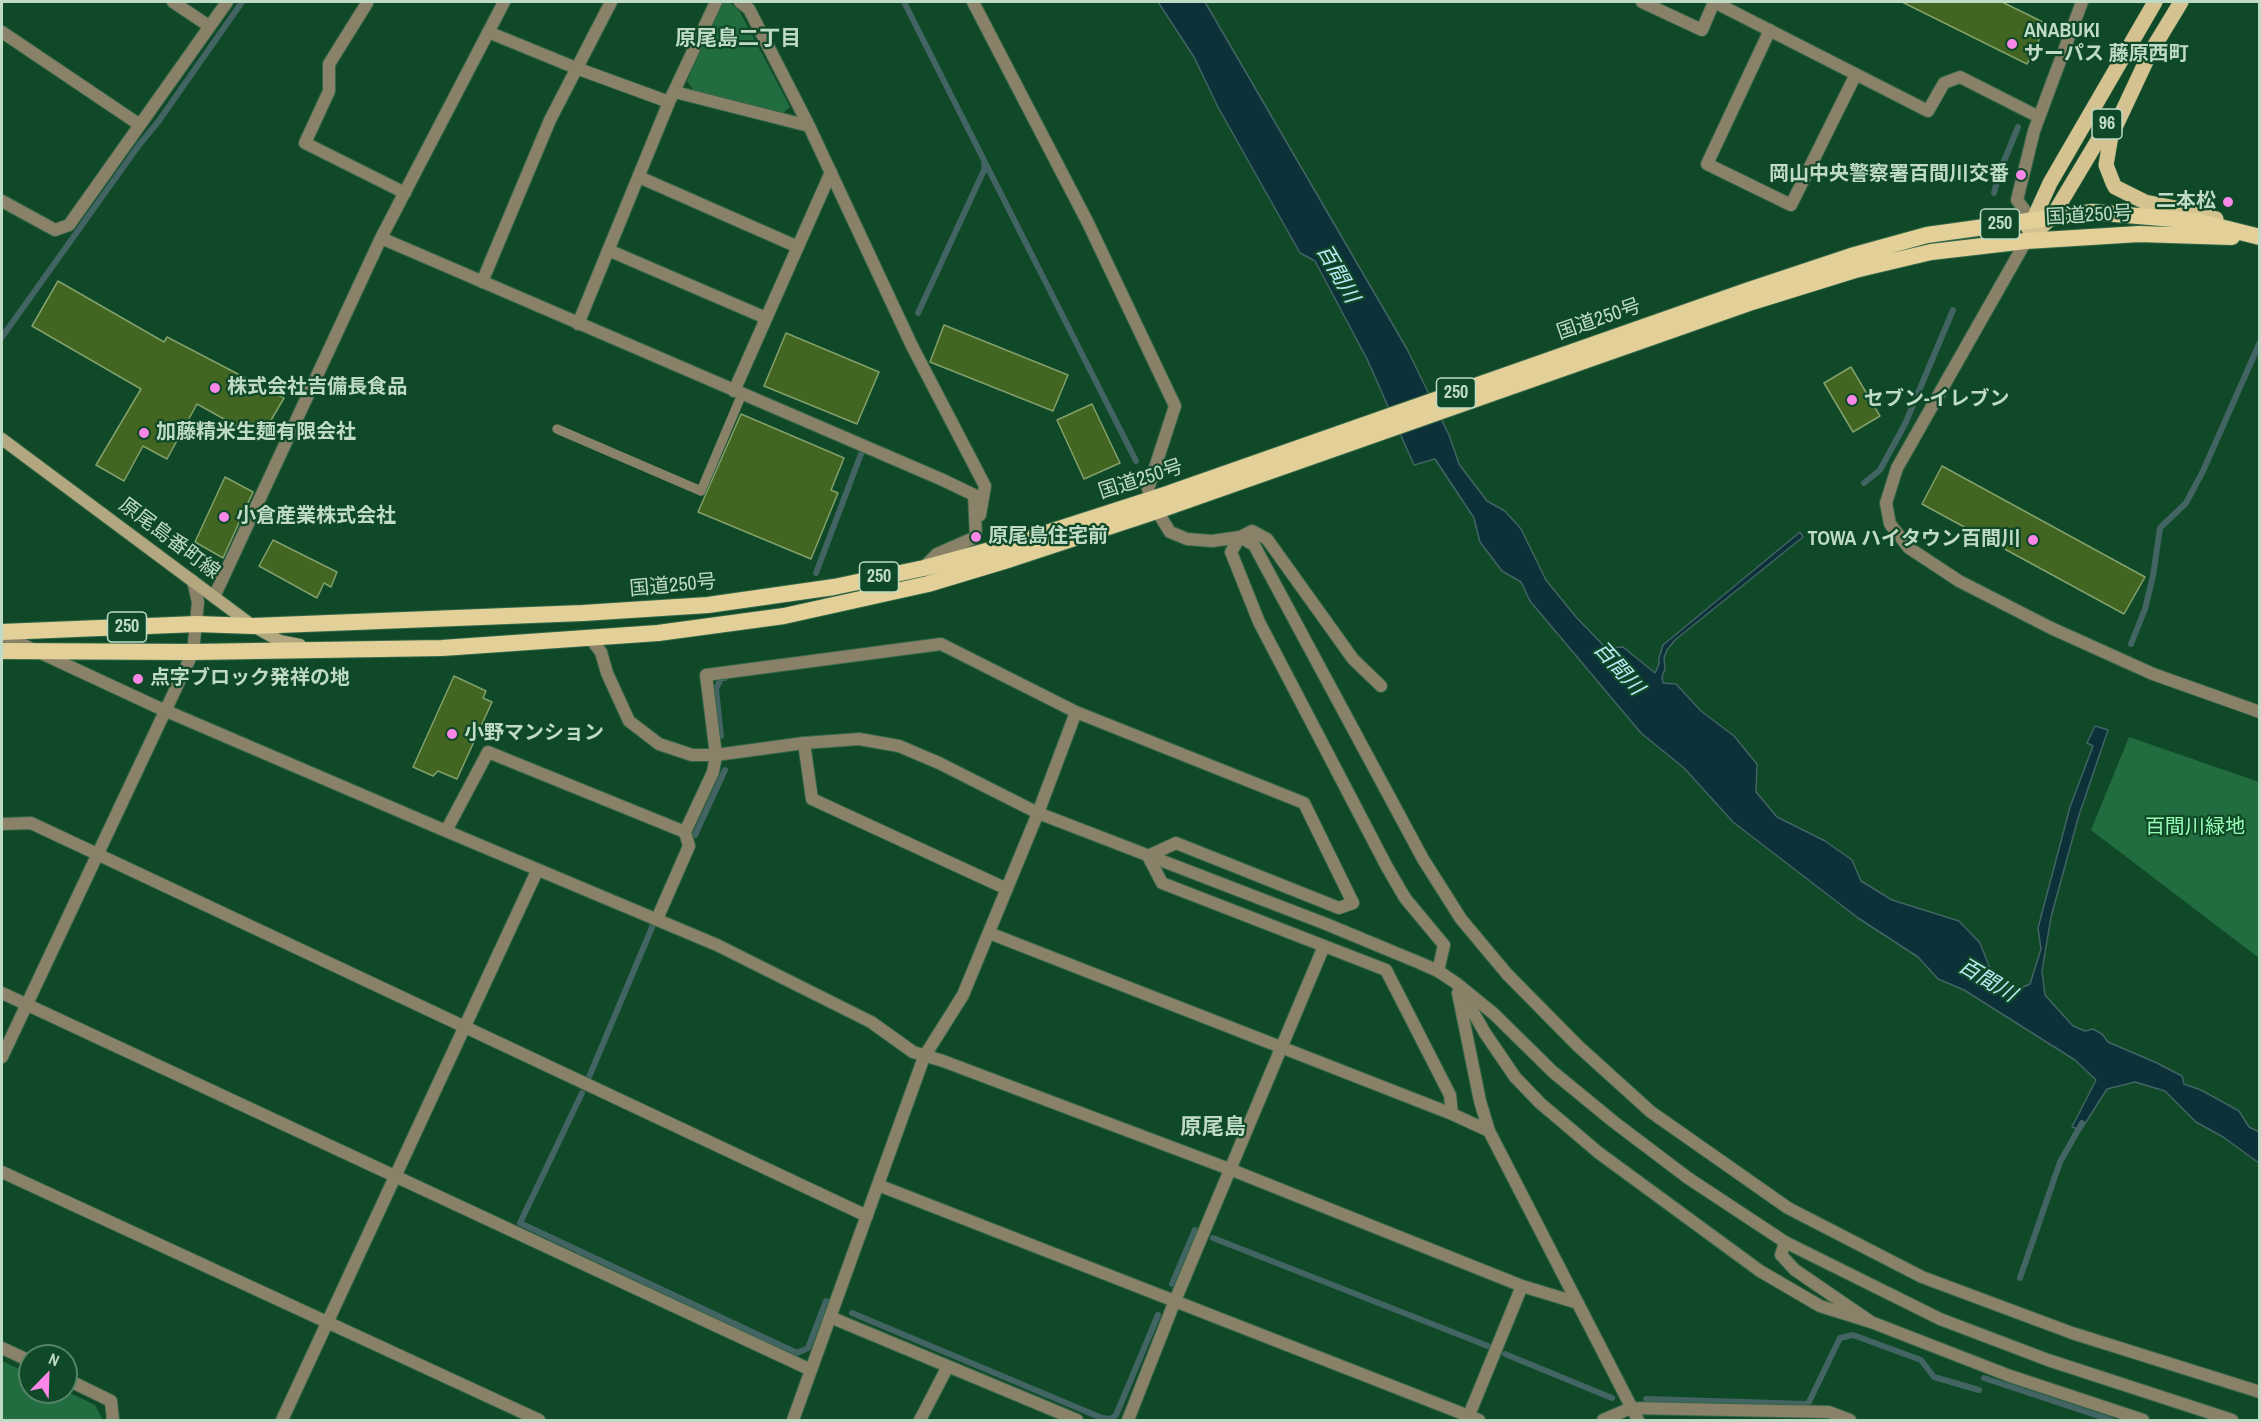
<!DOCTYPE html>
<html>
<head>
<meta charset="utf-8">
<style>
  body { margin:0 }
  #map { position:relative; width:2261px; height:1422px; overflow:hidden; background:#0f4927; font-family:"Archivo Narrow",sans-serif }
  canvas { display:block }
  .frame { position:absolute; inset:0; border:3px solid #bfdbc6; pointer-events:none }
  .north { position:absolute; left:18px; top:1344px; width:60px; height:60px; box-sizing:border-box; background:#0f4927; border:2px solid #558367; border-radius:50%; rotate:23deg; font-size:16px; font-weight:700; line-height:24px; text-align:center; color:#bfdbc6 }
  .north::after { content:''; display:block; margin:auto; width:21px; height:27px; background:#f987e8; clip-path:polygon(50% 0,100% 100%,50% 72%,0 100%) }
</style>
</head>
<body>
<div id="map">
<canvas width="2261" height="1422"></canvas>
<div class="frame"></div>
<div class="north">N</div>
</div>
<script>
const ctx = document.querySelector('canvas').getContext('2d');
ctx.lineJoin = 'round';
function fillPath(path, color) { ctx.fillStyle = color; ctx.fill(path, 'evenodd'); }
const toPath = rows => new Path2D(rows.map(r => 'M' + r).join(''));
function strokePath(path, color, width, dash) { ctx.strokeStyle = color; ctx.lineWidth = width; ctx.lineCap = dash ? 'butt' : 'round'; ctx.setLineDash(dash || []); ctx.stroke(path); }
function write(font, color, halo, rows, align = 'center') {
  ctx.font = font + ' "Archivo Narrow","Noto Sans JP",sans-serif'; ctx.lineWidth = 4.5; ctx.setLineDash([]); ctx.textBaseline = 'middle'; ctx.strokeStyle = halo; ctx.fillStyle = color; for (const [text, x, y, turn = 0] of rows) {
    ctx.save(); ctx.translate(x, y); ctx.rotate((+turn || 0) * Math.PI / 180); ctx.textAlign = isNaN(turn) ? turn : align; if (halo) ctx.strokeText(text, 0, 0); ctx.fillText(text, 0, 0); ctx.restore();
  }
}
const green = toPath([
  [723,2,730,2,740,12,790,107,783,113,693,90,687,81],
  [2129,737,2259,782,2259,958,2091,830],
  [2,1361,30,1374,30,1392,66,1391,95,1405,103,1420,2,1420]
]);
const water = toPath([
  [1158,2,1205,2,1407,349,1449,435,1459,464,1487,501,1505,511,1521,529,1546,580,1576,617,1606,648,1623,647,1655,673,1659,664,1659,658,1663,645,1800,532,1803,537,1675,640,1667,650,1664,658,1665,669,1662,677,1663,683,1676,684,1701,711,1734,736,1757,764,1756,792,1777,817,1825,841,1852,860,1861,881,1892,900,1959,921,1980,943,1993,976,2004,987,2016,990,2030,984,2041,949,2038,928,2070,807,2093,746,2087,743,2095,726,2108,730,2079,815,2051,917,2042,971,2045,995,2073,1026,2085,1031,2093,1029,2102,1034,2108,1042,2157,1063,2182,1076,2184,1084,2201,1090,2239,1111,2249,1127,2259,1132,2259,1163,2223,1137,2196,1122,2165,1091,2135,1082,2107,1089,2081,1130,2072,1127,2096,1080,2075,1060,1964,990,1938,979,1918,957,1858,918,1733,822,1684,768,1641,733,1530,601,1521,582,1502,571,1480,542,1474,518,1435,459,1414,465,1367,359,1315,261,1300,253,1218,107,1194,57,1158,2]
]);
const stream = toPath([
  [904,2,1136,461],
  [1994,193,2000,171,2018,127],
  [918,313,985,168,984,164],
  [2,337,139,145,158,122,242,2],
  [1864,483,1880,470,1905,424,1953,310],
  [816,573,861,454],
  [2131,644,2145,609,2153,576,2160,528,2186,503,2203,471,2260,342],
  [721,736,716,689,721,678,725,678],
  [695,835,725,770],
  [589,1077,653,925],
  [582,1093,520,1223,797,1353,808,1348,826,1301,829,1302],
  [1213,1238,1488,1346],
  [2020,1278,2060,1162,2082,1123],
  [1172,1284,1195,1230,1197,1231],
  [852,1313,1102,1418,1111,1419,1116,1415,1158,1315],
  [1505,1354,1612,1398],
  [1984,1378,2111,1420],
  [1646,1399,1808,1404,1840,1338,1853,1335,1921,1360,1934,1377,1979,1390]
]);
const building = toPath([
  [1902,2,2002,2,2047,24,2027,64,1902,2],
  [58,281,164,342,167,337,284,398,260,439,197,404,167,459,143,446,124,481,96,465,141,389,32,326,58,281],
  [944,325,1068,375,1053,411,930,362,944,325],
  [786,333,879,372,857,424,764,386,786,333],
  [1851,367,1880,416,1853,432,1824,383,1851,367],
  [1092,404,1120,463,1084,479,1057,420,1092,404],
  [741,414,844,458,831,490,838,493,811,559,698,512,741,414],
  [1942,466,2145,577,2124,614,1922,504,1942,466],
  [225,477,253,492,223,558,195,542,225,477],
  [273,540,337,572,331,587,324,583,317,598,259,566,273,540],
  [454,676,486,691,483,698,492,702,457,779,438,771,433,776,413,767,454,676]
]);
const service = toPath([
  [557,429,701,491,742,394]
]);
const minor = toPath([
  [173,2,209,26],
  [740,2,749,9,809,126,912,346,985,486,980,515],
  [973,2,1088,223,1175,406,1148,489,1152,498],
  [1642,2,1702,30,1714,2],
  [1714,2,1928,111,1944,83,1960,77,2039,117],
  [367,3,329,64,329,91,305,143,405,193],
  [1770,30,1707,164,1791,205,1856,74],
  [2,32,140,125],
  [488,32,576,68,669,102],
  [675,92,809,126],
  [639,177,798,247],
  [2,201,55,230,69,225,227,2],
  [2032,220,2017,200,2034,131,2082,2],
  [381,238,943,480,974,495,976,537],
  [608,250,766,318],
  [482,282,550,120,611,2],
  [578,324,669,102,716,2],
  [734,391,831,172],
  [1157,511,1170,532,1187,539,1212,541,1240,537,1252,531,1267,539,1353,659,1381,686],
  [1240,537,1254,545,1423,859,1461,919,1507,974,1578,1046,1651,1112,1788,1208,1922,1277,2072,1333,2260,1392],
  [1240,537,1231,552,1259,622,1387,867,1405,898,1444,945,1438,971],
  [924,567,937,554,976,537],
  [214,597,381,238,504,2],
  [2,635,157,707,446,831,717,945,871,1022,913,1052,943,1061,1232,1170,1522,1286,1578,1303],
  [804,743,812,799,1007,889],
  [2,824,31,823,867,1216],
  [446,831,488,752,685,832,713,772,716,755,706,675,941,644,1076,712,1304,803,1353,903,1339,908,1176,843,1148,856,1162,883,1386,970,1450,1095,1452,1114],
  [657,919,689,846,685,832],
  [989,933,1452,1114,1489,1131],
  [1457,984,1485,1033,1515,1077,1540,1103,1599,1153,1760,1271,1820,1306,1871,1322],
  [2,993,811,1370],
  [1458,993,1480,1101,1489,1131,1638,1420],
  [2,1057,193,652,198,602,193,581],
  [2,1172,539,1420],
  [878,1185,1479,1420],
  [1785,1242,1781,1255,1795,1270,1871,1322,2010,1376,2143,1420],
  [830,1317,1077,1420],
  [2,1348,30,1361],
  [66,1379,111,1401,113,1420],
  [282,1420,537,871],
  [793,1420,924,1057,963,995,1038,813,1076,712],
  [920,1420,948,1366],
  [1128,1420,1174,1303,1324,946],
  [1467,1420,1522,1286],
  [1603,1420,1631,1408,1829,1412,1850,1420]
]);
const tertiary = toPath([
  [2026,241,1897,468,1886,503,1890,524,1909,548,1959,581,2051,628,2153,674,2260,712],
  [589,637,601,652,607,673,629,721,659,744,692,755,716,755,804,743,859,739,899,746,939,763,1038,813,1326,924,1420,963,1438,971,1456,983,1494,1014,1553,1072,1614,1122,1688,1178,1785,1242,1940,1319,2048,1360,2232,1420]
]);
const secondary = toPath([
  [2,439,253,626,280,641,300,645]
]);
const primary = toPath([
  [2149,55,2111,136,2106,165,2113,183,2115,187,2145,202,2186,210,2216,219],
  [2144,63,2181,2],
  [2029,229,2050,183,2155,2],
  [2026,241,2052,217,2110,120]
]);
const trunk = toPath([
  [2,632,197,624,253,626,583,613,708,605,834,587,924,568,1012,544,1167,494,1746,291,1851,256,1927,235,2092,212,2196,221,2260,237],
  [2,651,193,652,442,648,658,633,784,616,928,584,1011,559,1157,511,1752,302,1855,270,1931,252,2026,241,2139,234,2232,237]
]);
const markers = [
  [2012,44,6,"#f987e8"],
  [2021,175,6,"#f987e8"],
  [2228,202,6,"#f987e8"],
  [215,388,6,"#f987e8"],
  [1852,400,6,"#f987e8"],
  [144,433,6,"#f987e8"],
  [224,517,6,"#f987e8"],
  [976,537,6,"#f987e8"],
  [2033,540,6,"#f987e8"],
  [138,679,6,"#f987e8"],
  [452,734,6,"#f987e8"]
];
const shields = [
  [2107,124,30],
  [2000,224,39],
  [1456,393,39],
  [879,577,39],
  [127,627,39]
];
const shieldNames = [
  ["96",2107,124],
  ["250",2000,224],
  ["250",1456,393],
  ["250",879,577],
  ["250",127,627]
];
const poiNames = [
  ["ANABUKI",2024,32],
  ["サーパス 藤原西町",2024,55],
  ["岡山中央警察署百間川交番",2009,175,"right"],
  ["二本松",2216,202,"right"],
  ["株式会社吉備長食品",227,388],
  ["セブン-イレブン",1864,400],
  ["加藤精米生麺有限会社",156,433],
  ["小倉産業株式会社",236,517],
  ["原尾島住宅前",988,537],
  ["TOWA ハイタウン百間川",2021,540,"right"],
  ["点字ブロック発祥の地",150,679],
  ["小野マンション",464,734]
];
const streetNames = [
  ["国道250号",2089,216,-3],
  ["国道250号",1599,320,-19],
  ["国道250号",1141,480,-18],
  ["原尾島番町線",169,539,37],
  ["国道250号",673,586,-5]
];
const parkNames = [
  ["百間川緑地",2195,828]
];
const neighbourhoodNames = [
  ["原尾島二丁目",738,39]
];
const waterNames = [
  ["百間川",1337,274,60],
  ["百間川",1618,669,48],
  ["百間川",1987,981,31]
];
const quarterNames = [
  ["原尾島",1213,1128]
];
fillPath(green, '#226d3f');
fillPath(water, '#0c3138');
strokePath(water, '#426463', 1.5);
strokePath(stream, '#426463', 6);
fillPath(building, '#426621');
strokePath(building, '#81a06b', 1.5);
strokePath(service, '#326647', 10);
strokePath(minor, '#326647', 14);
strokePath(tertiary, '#326647', 14);
strokePath(secondary, '#326647', 14);
strokePath(primary, '#326647', 16);
strokePath(trunk, '#326647', 18);
strokePath(service, '#898168', 9);
strokePath(minor, '#898168', 12);
strokePath(tertiary, '#898168', 12);
strokePath(secondary, '#b3a77f', 12);
strokePath(primary, '#d4c390', 15);
strokePath(trunk, '#e2d098', 16);
for (const [x, y, r, color] of markers) { const dot = new Path2D(); dot.arc(x, y, r, 0, 2 * Math.PI); ctx.fillStyle = color; ctx.fill(dot); strokePath(dot, '#0f4927', 2); }
for (const [x, y, w] of shields) { const box = new Path2D(); box.roundRect(x - w / 2, y - 15, w, 30, 4.5); ctx.fillStyle = '#0f4927'; ctx.fill(box); strokePath(box, '#bfdbc6', 1.5); }
write('bold 18px', '#bfdbc6', null, shieldNames);
write('bold 20px', '#bfdbc6', '#0f4927', poiNames, 'left');
write('20px', '#bfdbc6', '#0f4927', streetNames);
write('20px', '#98fdb7', '#0f4927', parkNames);
write('bold 21px', '#bfdbc6', '#0f4927', neighbourhoodNames);
write('italic 21px', '#b8ebf7', '#0f4927', waterNames);
write('bold 22px', '#bfdbc6', '#0f4927', quarterNames);
</script>
</body>
</html>
